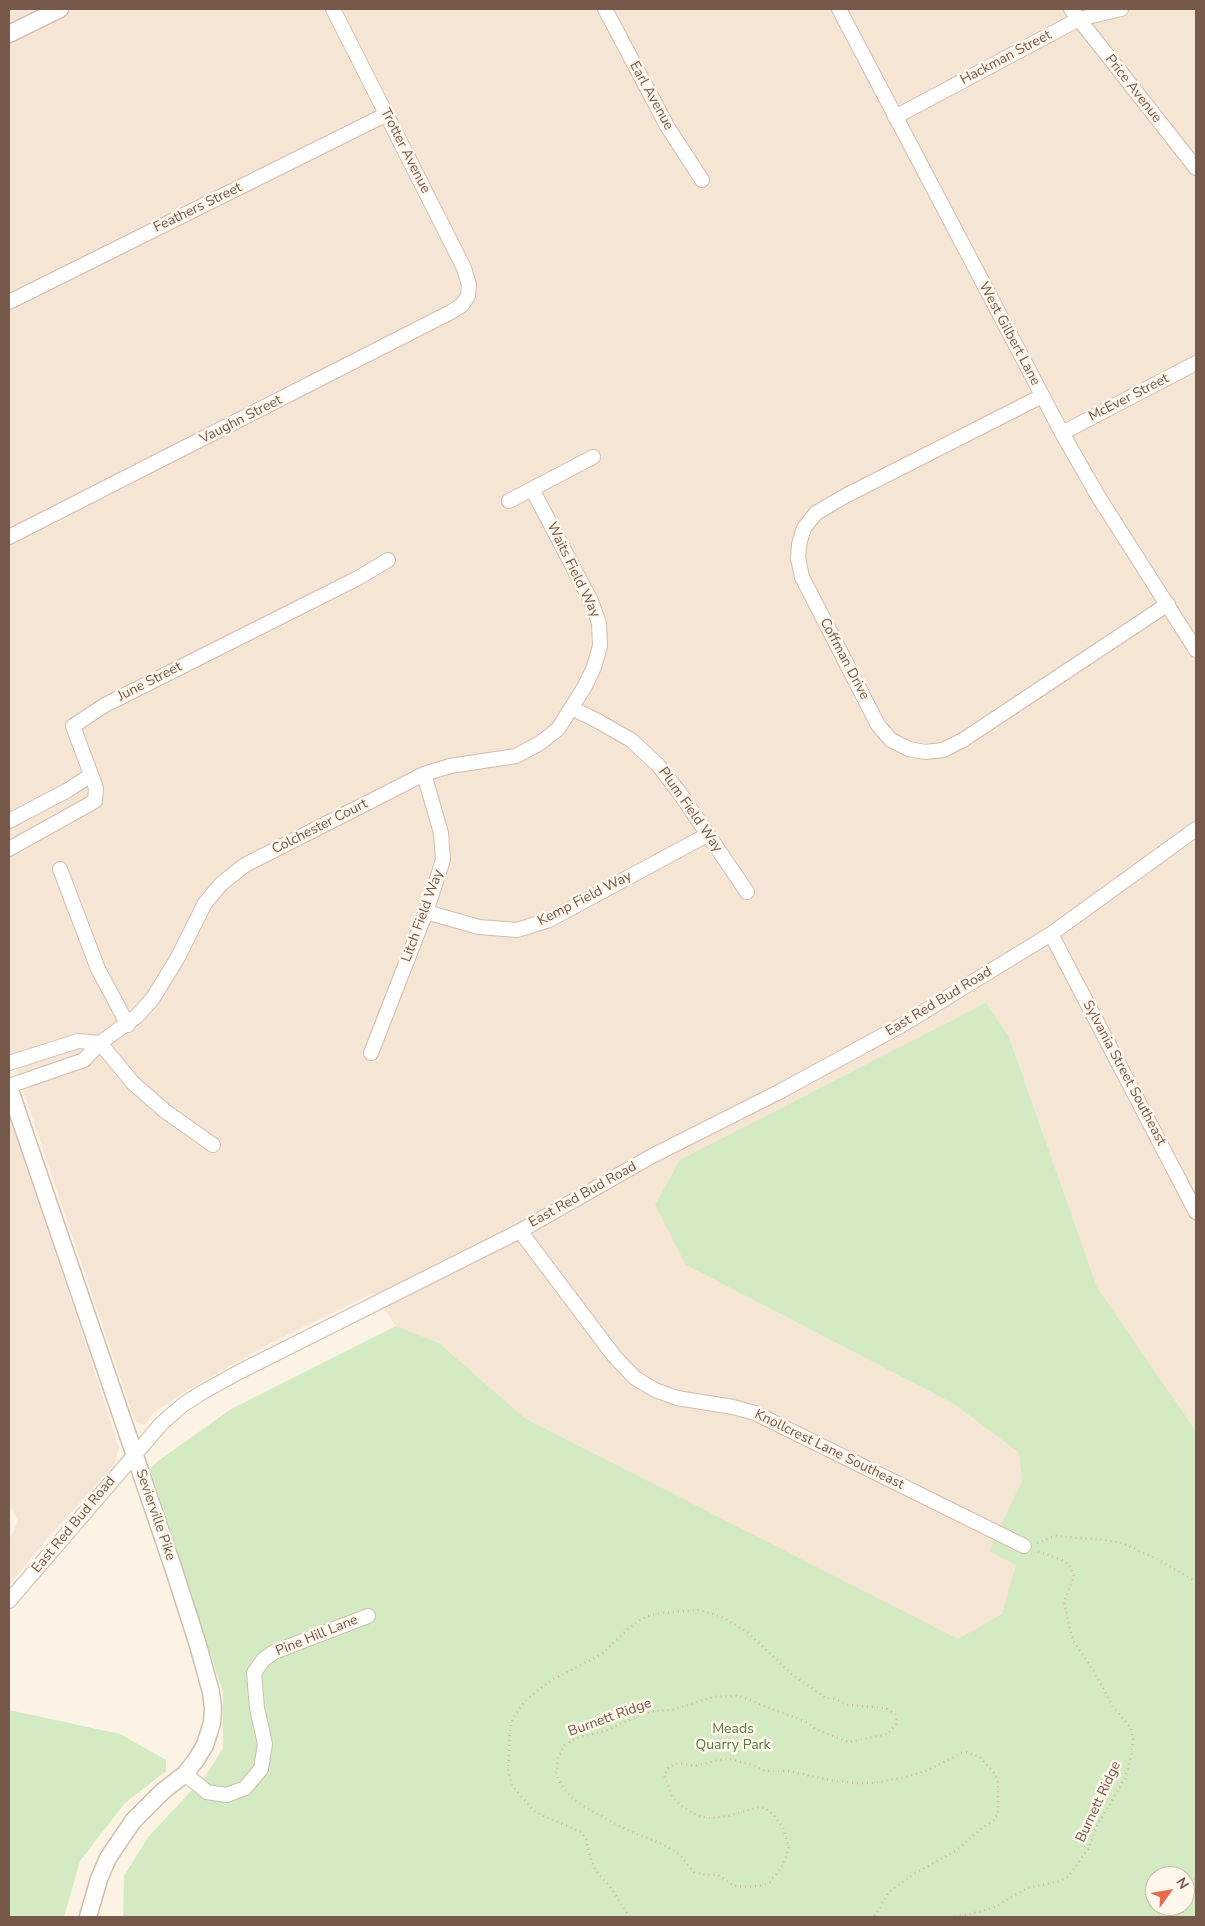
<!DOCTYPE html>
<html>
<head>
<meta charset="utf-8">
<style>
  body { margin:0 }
  #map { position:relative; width:1205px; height:1926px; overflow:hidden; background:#fcf3e5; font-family:"Nunito Sans",sans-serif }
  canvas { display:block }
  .frame { position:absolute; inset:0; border:10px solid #76594a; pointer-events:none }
  .north { position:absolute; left:1145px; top:1866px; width:50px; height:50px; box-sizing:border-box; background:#fff7ec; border:1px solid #c8b8ab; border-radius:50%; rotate:58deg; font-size:14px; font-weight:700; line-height:20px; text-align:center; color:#76594a }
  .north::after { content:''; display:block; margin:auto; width:18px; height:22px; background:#e76b4a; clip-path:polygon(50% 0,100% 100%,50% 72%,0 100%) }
</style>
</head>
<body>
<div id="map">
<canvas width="1205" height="1926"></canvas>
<div class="frame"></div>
<div class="north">N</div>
</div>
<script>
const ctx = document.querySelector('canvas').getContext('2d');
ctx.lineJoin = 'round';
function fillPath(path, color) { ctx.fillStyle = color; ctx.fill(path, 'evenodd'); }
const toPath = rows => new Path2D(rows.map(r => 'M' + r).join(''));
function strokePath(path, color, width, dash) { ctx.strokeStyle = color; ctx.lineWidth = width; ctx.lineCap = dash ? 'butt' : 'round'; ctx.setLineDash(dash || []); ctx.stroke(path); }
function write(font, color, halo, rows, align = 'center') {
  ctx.font = font + ' "Nunito Sans",sans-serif'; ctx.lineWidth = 5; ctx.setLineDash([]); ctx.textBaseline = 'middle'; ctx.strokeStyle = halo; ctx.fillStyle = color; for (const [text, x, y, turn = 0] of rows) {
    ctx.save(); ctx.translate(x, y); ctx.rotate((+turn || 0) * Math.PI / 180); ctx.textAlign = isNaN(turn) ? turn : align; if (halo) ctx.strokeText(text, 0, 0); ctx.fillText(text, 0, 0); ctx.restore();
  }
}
const residential = toPath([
  [9,9,1196,9,1196,1431,1097,1287,1009,1037,686,1265,954,1404,1020,1454,1025,1514,1019,1554,1010,1591,1002,1614,959,1640,629,1473,526,1419,439,1343,396,1326,373,1293,267,1345,186,1391,155,1412,144,1425,135,1421,9,1049],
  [9,1117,87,1348,119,1448,115,1464,50,1535,9,1585,9,1540,18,1521,9,1504]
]);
const green = toPath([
  [986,1003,1009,1037,1097,1287,1196,1431,1196,1917,123,1917,124,1876,148,1837,207,1774,223,1748,223,1692,150,1469,158,1461,231,1409,396,1326,439,1343,526,1419,958,1639,1002,1614,1016,1565,989,1551,1022,1481,1019,1453,954,1404,686,1265,655,1205,680,1160],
  [1155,1876,1185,1876,1185,1906,1155,1906],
  [9,1710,120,1734,166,1760,166,1771,125,1803,80,1861,64,1917,9,1917]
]);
const path = toPath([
  [1037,1543,1055,1536,1104,1540,1122,1543,1161,1561,1196,1582],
  [630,1917,623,1908,612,1889,596,1871,591,1860,586,1839,581,1832,535,1812,515,1789,511,1782,508,1771,510,1728,513,1718,524,1702,537,1691,552,1680,602,1654,628,1629,638,1621,648,1616,661,1613,699,1610,720,1616,747,1632,793,1675,826,1698,835,1699,848,1705,886,1708,896,1715,896,1724,888,1734,849,1742,819,1731,806,1722,739,1696,713,1697,672,1710,656,1711,643,1714,605,1731,576,1738,565,1745,558,1757,556,1774,560,1783,571,1797,586,1808,627,1830,660,1843,673,1850,679,1854,694,1872,701,1874,718,1875,734,1886,747,1887,764,1885,770,1882,784,1863,789,1847,783,1828,773,1814,765,1808,759,1807,728,1816,711,1818,701,1817,691,1812,680,1805,673,1797,664,1775,669,1767,678,1763,694,1766,723,1759,730,1759,752,1765,765,1771,789,1771,829,1780,855,1783,874,1783,906,1777,926,1771,961,1753,966,1752,980,1757,994,1773,998,1783,998,1813,993,1821,982,1828,957,1850,917,1872,889,1892,874,1917],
  [955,1917,979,1912,995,1907,1027,1888,1057,1882,1068,1877,1088,1849,1097,1826,1125,1778,1131,1757,1133,1739,1131,1728,1113,1707,1095,1673,1073,1640,1069,1625,1064,1601,1074,1577,1072,1569,1068,1564,1062,1560,1037,1551],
  [1181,1917,1196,1876]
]);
const minor = toPath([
  [605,9,667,126,702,180],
  [839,9,1062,433,1098,496,1196,650],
  [1071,9,1196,168],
  [895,117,1079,19,1121,9],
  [9,302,387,114],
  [1042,396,845,496,816,513,804,528,799,544,798,558,802,577,878,725,891,740,909,749,925,752,943,750,963,740,1168,604],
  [1062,433,1196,363],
  [509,501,593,457],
  [9,537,451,312,462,305,468,296,469,285,464,268,333,9],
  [571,708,596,720,631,740,658,765,679,792,747,892],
  [9,821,68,790,91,775],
  [9,849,95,801,96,788,73,726,105,705,358,578,388,560],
  [60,869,98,969,128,1025],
  [426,912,479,927,517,930,549,920,707,835],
  [1051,934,1196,1212],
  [100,1043,133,1083,165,1111,213,1145],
  [371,1053,426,912,443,860,441,833,424,774],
  [9,1063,78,1041,100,1043],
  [9,1086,84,1060,100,1043,137,1016,153,998,177,959,205,903,221,884,245,865,424,774,450,766,516,756,540,743,558,729,585,686,594,667,600,646,599,623,591,601,532,489],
  [520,1231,614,1356,635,1378,655,1390,677,1398,733,1407,755,1413,1024,1546],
  [9,1601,162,1423,184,1404,203,1392,239,1372,520,1231,652,1156,779,1092,902,1025,1051,934,1196,829],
  [185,1774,207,1792,227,1795,245,1788,261,1769,265,1744,257,1708,254,1673,263,1660,274,1652,368,1616]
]);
const tertiary = toPath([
  [9,34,60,9],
  [9,1087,174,1570,198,1645,211,1692,213,1708,212,1723,205,1745,196,1760,185,1774,163,1791,133,1821,108,1858,99,1879,88,1917]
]);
const streetNames = [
  ["Hackman Street",1006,58,-28],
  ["Price Avenue",1133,89,52],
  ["Earl Avenue",651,96,61],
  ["Trotter Avenue",405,151,63],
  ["Feathers Street",198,208,-26],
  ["West Gilbert Lane",1009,334,62],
  ["McEver Street",1129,398,-27],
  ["Vaughn Street",241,420,-27],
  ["Waits Field Way",573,570,64],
  ["Coffman Drive",844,659,62],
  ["June Street",150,682,-27],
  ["Plum Field Way",690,810,55],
  ["Colchester Court",320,827,-27],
  ["Kemp Field Way",585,899,-27],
  ["Litch Field Way",423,916,-70],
  ["East Red Bud Road",939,1002,-31],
  ["Sylvania Street Southeast",1124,1073,62],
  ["East Red Bud Road",583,1195,-29],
  ["Knollcrest Lane Southeast",829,1450,26],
  ["Sevierville Pike",155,1515,71],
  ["East Red Bud Road",74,1525,-50],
  ["Pine Hill Lane",317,1636,-22],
  ["Burnett Ridge",610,1718,-20],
  ["Burnett Ridge",1099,1802,-65]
];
const parkNames = [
  ["Meads",733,1730],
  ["Quarry Park",733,1746]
];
fillPath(residential, '#f4e5d4');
fillPath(green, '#d4eac3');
strokePath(minor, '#d0bdae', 16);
strokePath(tertiary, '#d0bdae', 19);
strokePath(path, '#d7b4a0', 2.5, [1, 4]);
strokePath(minor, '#fff', 14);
strokePath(tertiary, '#fff', 16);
write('14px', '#76594a', '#fff7ec', streetNames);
write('14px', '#547c42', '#fff7ec', parkNames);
</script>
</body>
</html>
